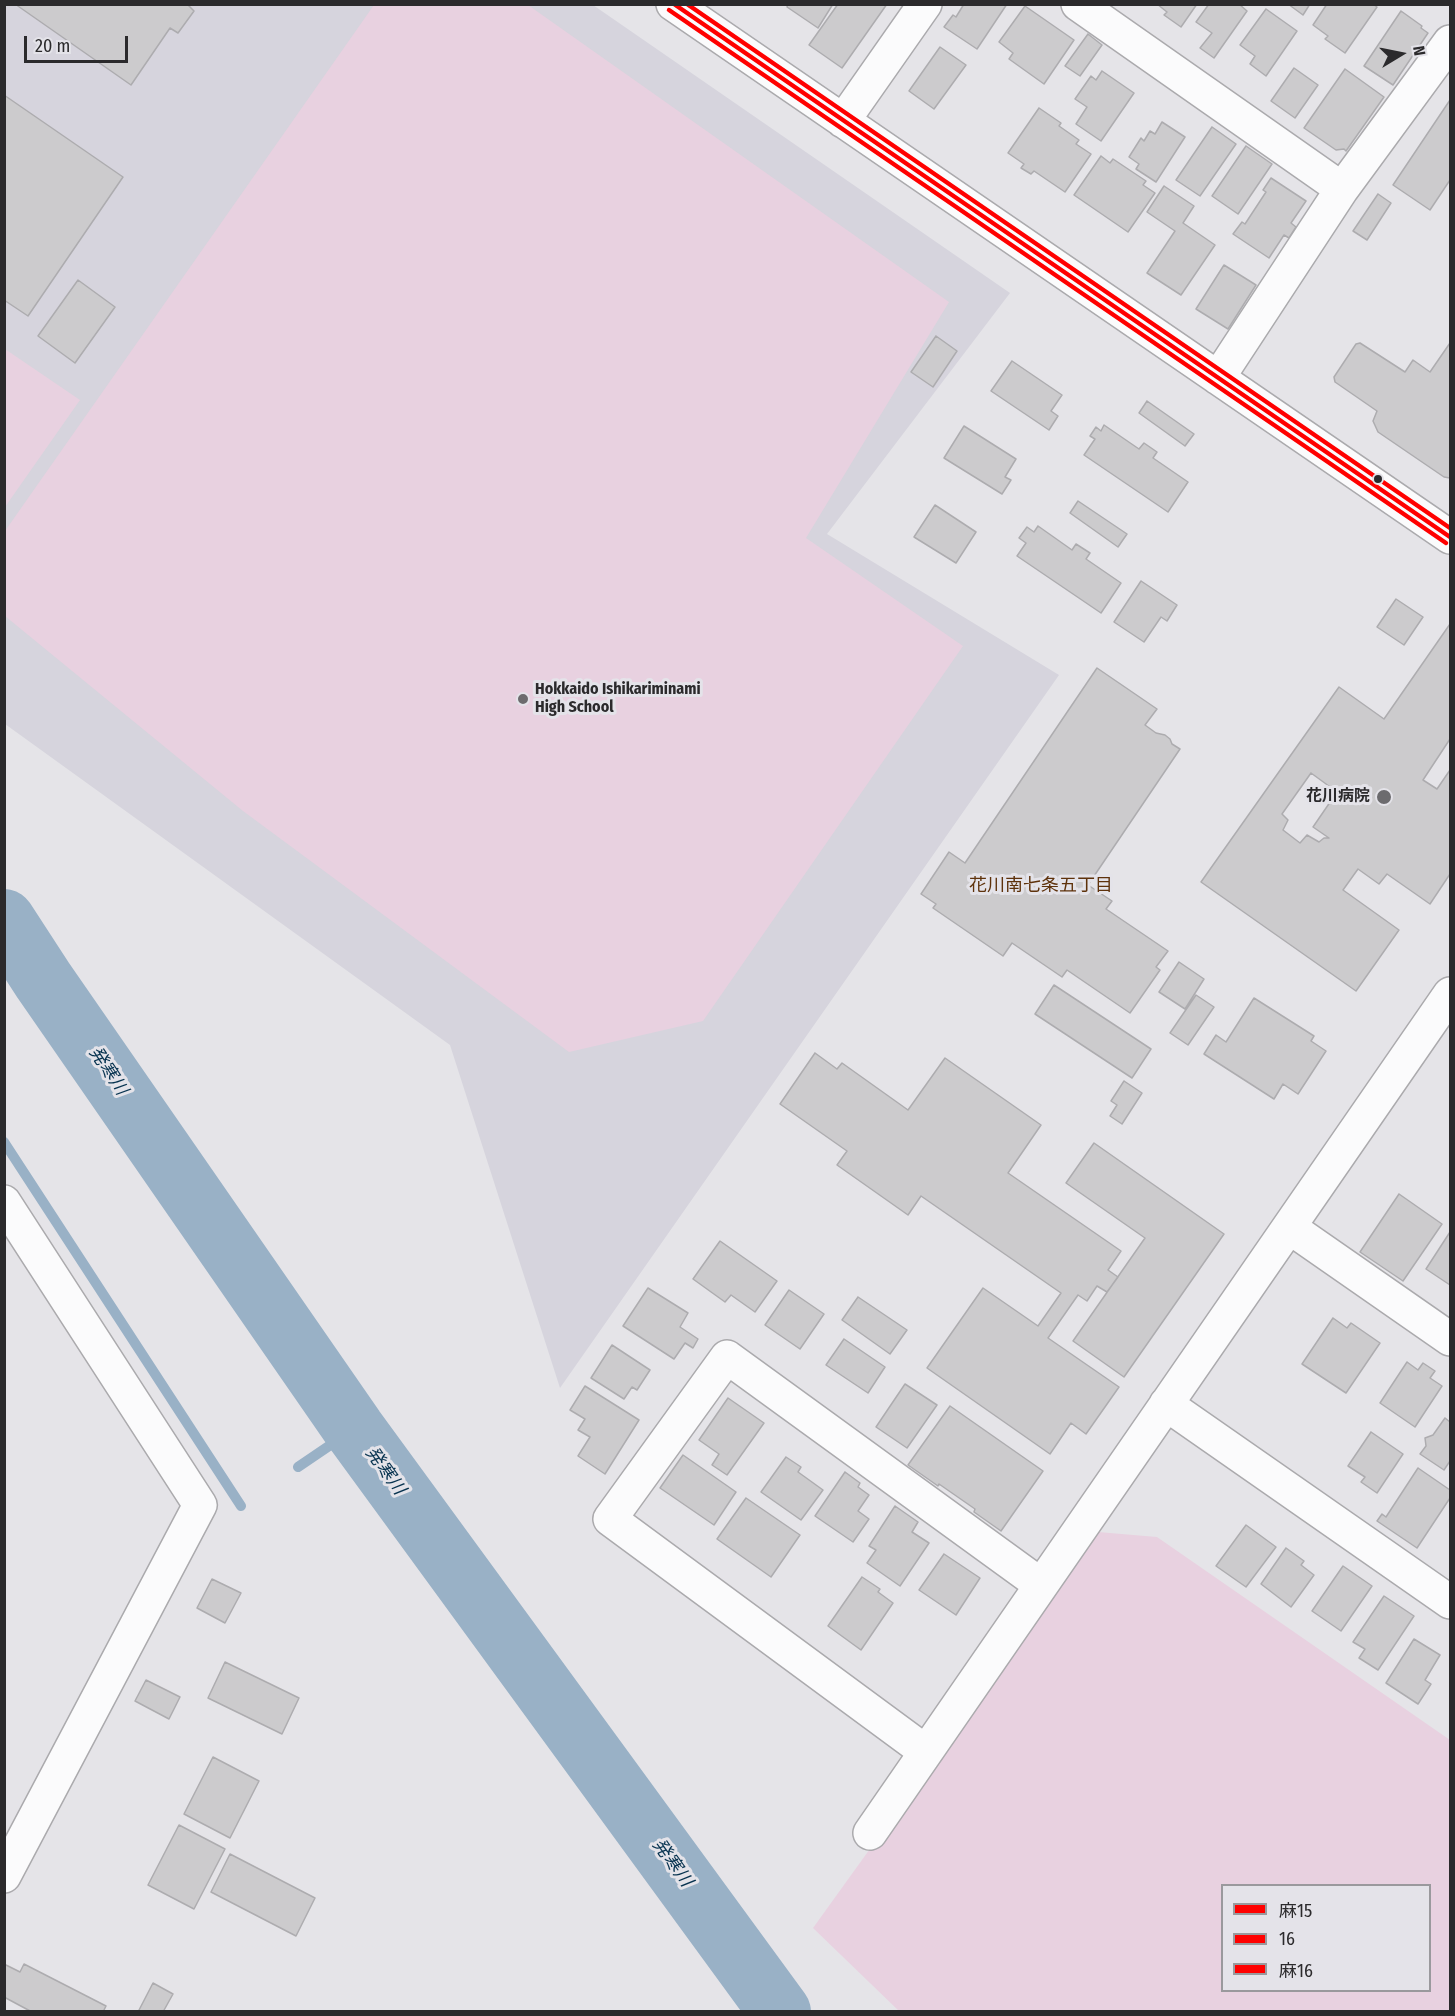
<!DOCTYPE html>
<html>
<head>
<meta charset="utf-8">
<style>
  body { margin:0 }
  #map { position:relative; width:1455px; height:2016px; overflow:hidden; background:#e5e4e8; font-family:"Fira Sans Condensed","Noto Sans JP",sans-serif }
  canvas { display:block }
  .frame { position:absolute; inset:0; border:6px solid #2b2a2c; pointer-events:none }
  .legend { position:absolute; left:1221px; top:1884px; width:210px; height:108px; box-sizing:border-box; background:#e4e3e9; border:2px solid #9a999d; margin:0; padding:8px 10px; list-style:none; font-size:18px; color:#2b2a2c }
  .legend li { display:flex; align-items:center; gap:12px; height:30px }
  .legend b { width:30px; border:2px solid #9a999d }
  .north { position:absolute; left:1371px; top:24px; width:60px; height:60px; -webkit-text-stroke:4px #e4e3e9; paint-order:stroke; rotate:80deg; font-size:16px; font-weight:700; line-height:24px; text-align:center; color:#2b2a2c }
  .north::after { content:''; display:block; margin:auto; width:21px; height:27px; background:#2b2a2c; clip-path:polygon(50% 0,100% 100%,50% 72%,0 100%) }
  .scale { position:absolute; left:24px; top:36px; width:104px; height:27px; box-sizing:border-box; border:3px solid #2b2a2c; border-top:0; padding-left:8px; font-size:18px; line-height:21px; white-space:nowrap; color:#2b2a2c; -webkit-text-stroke:4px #e4e3e9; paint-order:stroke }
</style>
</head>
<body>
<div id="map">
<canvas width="1455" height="2016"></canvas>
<div class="frame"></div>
<ul class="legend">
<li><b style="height:8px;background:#f00"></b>麻15</li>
<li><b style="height:8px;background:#f00"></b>16</li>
<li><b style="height:8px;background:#f00"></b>麻16</li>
</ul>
<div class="north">N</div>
<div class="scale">20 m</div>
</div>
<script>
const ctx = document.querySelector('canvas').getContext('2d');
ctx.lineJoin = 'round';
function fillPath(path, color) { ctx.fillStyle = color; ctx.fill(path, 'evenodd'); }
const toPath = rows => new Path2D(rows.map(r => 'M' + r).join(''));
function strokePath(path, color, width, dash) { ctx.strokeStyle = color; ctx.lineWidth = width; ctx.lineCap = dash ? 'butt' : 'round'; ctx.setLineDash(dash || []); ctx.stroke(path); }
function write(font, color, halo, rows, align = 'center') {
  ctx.font = font + ' "Fira Sans Condensed","Noto Sans JP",sans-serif'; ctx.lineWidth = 6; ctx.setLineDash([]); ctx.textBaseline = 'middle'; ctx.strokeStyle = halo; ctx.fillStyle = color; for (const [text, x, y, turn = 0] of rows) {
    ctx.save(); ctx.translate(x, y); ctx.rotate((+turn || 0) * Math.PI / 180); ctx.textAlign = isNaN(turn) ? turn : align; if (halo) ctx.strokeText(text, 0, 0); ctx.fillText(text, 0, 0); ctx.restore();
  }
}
const built = toPath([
  [5,5,593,5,1010,293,827,534,1059,675,560,1388,450,1045,5,724]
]);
const green = toPath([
  [374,5,528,5,949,302,806,538,963,646,703,1021,569,1052,243,811,5,616,5,531],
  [5,349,80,400,5,507],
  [1098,1532,1157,1537,1450,1740,1450,2011,899,2011,813,1928],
  [1222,1886,1430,1886,1430,1990,1222,1990]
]);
const stream = toPath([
  [4,1142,241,1506],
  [298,1467,354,1429]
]);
const river = toPath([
  [4,920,43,980,354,1429,780,2012]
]);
const building = toPath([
  [15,4,187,4,194,11,178,33,170,28,131,85,15,4],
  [788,4,833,4,818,28,787,7,788,4],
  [838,4,887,4,842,68,809,45,838,4],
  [964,4,1007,4,977,49,944,27,953,15,956,17,964,4],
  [1157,4,1197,4,1181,27,1164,15,1167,12,1157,4],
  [1209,4,1239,4,1247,11,1214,58,1200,48,1212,33,1196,22,1209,4],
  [1288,4,1310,4,1303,15,1288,4],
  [1327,4,1373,4,1377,7,1345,53,1325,39,1328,36,1313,25,1327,4],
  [1025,6,1074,40,1044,84,1009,59,1013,53,999,42,1025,6],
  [1266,9,1297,31,1266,76,1250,64,1255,56,1240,45,1266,9],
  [1401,11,1422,26,1421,28,1428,33,1393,85,1364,66,1401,11],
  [1088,34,1102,45,1080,76,1065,66,1088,34],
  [940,47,966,65,934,109,909,91,940,47],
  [1294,68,1318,85,1295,118,1271,101,1294,68],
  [1345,69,1384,97,1346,151,1344,149,1336,150,1304,128,1345,69],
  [1102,71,1134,93,1101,141,1076,124,1087,107,1075,99,1091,76,1096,80,1102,71],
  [4,95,123,177,28,316,4,300,4,95],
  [1450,100,1450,180,1430,210,1393,185,1450,100],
  [1039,108,1061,123,1059,126,1079,140,1076,144,1091,154,1065,192,1034,171,1031,174,1021,168,1024,164,1008,153,1039,108],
  [1162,122,1185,137,1156,182,1136,169,1139,164,1129,157,1141,138,1144,141,1150,131,1155,134,1162,122],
  [1212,127,1236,144,1200,196,1176,180,1212,127],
  [1246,146,1272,164,1238,214,1212,196,1246,146],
  [1101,156,1110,163,1113,159,1146,181,1143,185,1155,193,1128,232,1074,195,1101,156],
  [1271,178,1306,201,1291,223,1296,227,1289,238,1284,235,1269,258,1233,234,1242,222,1245,224,1266,192,1263,190,1271,178],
  [1164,186,1194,206,1183,223,1215,245,1181,295,1147,273,1175,231,1147,212,1164,186],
  [1378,194,1391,203,1367,240,1353,231,1378,194],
  [1224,265,1256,285,1228,329,1196,309,1224,265],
  [78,280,115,307,75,363,38,336,78,280],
  [936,336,957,351,933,387,911,372,936,336],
  [1360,343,1405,372,1413,360,1430,372,1450,343,1450,478,1444,477,1378,432,1373,421,1377,411,1335,382,1334,377,1356,344,1360,343],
  [1012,361,1062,395,1051,411,1058,416,1049,430,991,391,1012,361],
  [1147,401,1194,434,1185,446,1139,413,1147,401],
  [1104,425,1139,449,1144,443,1157,452,1153,458,1188,482,1168,512,1084,455,1095,439,1090,436,1096,427,1101,431,1104,425],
  [964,426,1016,459,1005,477,1011,480,1002,494,944,458,964,426],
  [1078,501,1127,534,1118,547,1070,513,1078,501],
  [935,505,976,532,956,563,914,537,935,505],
  [1038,526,1072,550,1076,544,1090,553,1086,559,1121,583,1101,613,1017,556,1026,543,1019,538,1027,527,1034,532,1038,526],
  [1141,581,1177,605,1167,621,1161,617,1144,642,1114,622,1141,581],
  [1396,599,1423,617,1404,645,1377,627,1396,599],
  [1450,624,1450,739,1423,780,1437,789,1450,770,1450,874,1430,904,1387,874,1379,884,1358,869,1343,890,1399,930,1356,991,1201,882,1339,687,1384,719,1450,624],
  [1311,773,1337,792,1313,827,1329,838,1324,838,1319,842,1307,835,1300,843,1283,830,1288,820,1282,814,1311,773],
  [1097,668,1157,709,1145,725,1156,733,1165,735,1170,739,1172,744,1180,749,1088,885,1112,901,1106,909,1168,951,1156,967,1160,970,1130,1013,1067,970,1062,977,1012,943,1003,956,933,908,936,904,921,894,949,852,965,863,1097,668],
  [1179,962,1204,979,1185,1009,1159,992,1179,962],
  [1054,985,1151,1049,1132,1078,1035,1014,1054,985],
  [1196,995,1214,1007,1188,1045,1170,1033,1196,995],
  [1254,998,1314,1036,1311,1041,1326,1051,1298,1094,1283,1084,1274,1099,1204,1054,1216,1035,1226,1042,1254,998],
  [815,1053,837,1069,842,1063,908,1110,945,1058,1041,1125,1008,1173,1121,1251,1108,1270,1118,1277,1107,1292,1097,1286,1087,1301,1078,1295,1048,1338,1119,1387,1086,1434,1071,1423,1050,1454,927,1368,983,1288,1038,1326,1061,1293,921,1196,908,1215,837,1165,847,1151,780,1104,815,1053],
  [1124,1081,1142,1093,1122,1124,1110,1116,1117,1105,1111,1101,1124,1081],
  [1094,1143,1224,1234,1124,1377,1073,1341,1145,1238,1066,1183,1094,1143],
  [1399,1194,1442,1224,1403,1281,1360,1252,1399,1194],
  [1450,1232,1450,1285,1426,1269,1450,1232],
  [720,1241,777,1281,755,1312,731,1295,725,1302,693,1279,720,1241],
  [648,1288,688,1313,680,1327,698,1339,693,1348,685,1343,674,1359,623,1326,648,1288],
  [789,1290,824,1314,800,1349,765,1325,789,1290],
  [858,1297,907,1330,890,1354,842,1320,858,1297],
  [1333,1318,1347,1328,1351,1323,1380,1343,1346,1393,1302,1364,1333,1318],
  [844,1339,885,1367,868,1393,826,1365,844,1339],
  [612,1345,650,1370,637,1390,632,1387,624,1399,591,1378,612,1345],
  [1407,1362,1418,1370,1423,1363,1435,1371,1430,1378,1442,1386,1415,1427,1380,1403,1407,1362],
  [905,1384,937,1405,907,1448,876,1427,905,1384],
  [585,1386,639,1420,605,1474,578,1456,590,1437,578,1430,585,1419,570,1410,585,1386],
  [728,1398,764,1423,727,1475,712,1465,719,1454,699,1440,728,1398],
  [950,1406,1043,1471,1001,1531,974,1512,975,1509,939,1484,938,1486,908,1465,950,1406],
  [1445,1418,1450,1422,1450,1461,1444,1470,1420,1454,1426,1446,1425,1438,1433,1435,1445,1418],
  [1371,1432,1403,1454,1377,1493,1361,1482,1365,1477,1348,1466,1371,1432],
  [683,1455,736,1492,714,1525,660,1488,683,1455],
  [786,1457,801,1467,798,1472,823,1490,801,1520,761,1492,786,1457],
  [1418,1468,1450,1490,1450,1498,1417,1548,1377,1521,1382,1514,1386,1517,1418,1468],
  [845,1472,860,1483,858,1487,869,1495,858,1511,869,1519,853,1542,815,1516,845,1472],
  [746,1498,800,1535,771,1577,717,1539,746,1498],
  [895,1506,918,1522,912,1532,929,1543,900,1586,867,1563,876,1550,869,1546,895,1506],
  [1246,1525,1276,1547,1246,1587,1216,1566,1246,1525],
  [1286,1548,1304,1561,1301,1565,1314,1575,1291,1607,1261,1584,1286,1548],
  [944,1554,980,1578,956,1615,919,1590,944,1554],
  [1343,1566,1372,1586,1341,1631,1312,1611,1343,1566],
  [862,1577,880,1589,878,1592,893,1603,861,1650,828,1626,862,1577],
  [212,1579,241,1593,225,1623,197,1608,212,1579],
  [1384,1596,1414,1616,1378,1670,1359,1658,1365,1649,1353,1642,1384,1596],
  [1414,1639,1440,1655,1425,1680,1431,1684,1418,1704,1386,1683,1414,1639],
  [225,1662,299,1698,282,1734,208,1698,225,1662],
  [146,1680,180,1697,169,1719,135,1701,146,1680],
  [213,1757,259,1781,230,1838,184,1814,213,1757],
  [179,1825,225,1849,194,1909,148,1885,179,1825],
  [230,1854,315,1898,296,1936,211,1892,230,1854],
  [4,1964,20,1972,24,1964,106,2006,103,2012,32,2012,4,1997,4,1964],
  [153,1983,173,1994,163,2012,138,2012,153,1983]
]);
const minor = toPath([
  [673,4,1450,537],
  [1078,4,1342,189],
  [843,121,925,4],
  [1218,378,1342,189,1450,42],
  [4,1202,200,1505,4,1876],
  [1289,1227,1450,1339],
  [1166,1404,1450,1602],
  [926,1752,610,1519,727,1357,1041,1585],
  [870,1833,1450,994]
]);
const bus1 = toPath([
  [674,4,1450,537]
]);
const bus2 = toPath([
  [669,10,1446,543]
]);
const bus3 = toPath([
  [687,4,1450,528]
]);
const markers = [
  [1378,479,5,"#2b2a2c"],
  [523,699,6,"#6c6b6e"],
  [1384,797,8,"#6c6b6e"]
];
const poiNames = [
  ["Hokkaido Ishikariminami",535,690],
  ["High School",535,708],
  ["花川病院",1370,797,"right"]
];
const neighbourhoodNames = [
  ["花川南七条五丁目",1041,886]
];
const waterNames = [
  ["発寒川",108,1071,56],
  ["発寒川",385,1471,54],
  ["発寒川",672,1863,54]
];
fillPath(built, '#d6d4dd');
fillPath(green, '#e8d1e0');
strokePath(stream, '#99b1c6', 10);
strokePath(river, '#99b1c6', 62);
fillPath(building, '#cccbcd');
strokePath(building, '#adacaf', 1.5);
strokePath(minor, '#abaaad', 36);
strokePath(minor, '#fbfbfc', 33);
strokePath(bus1, '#f00', 4.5);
strokePath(bus2, '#f00', 4.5);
strokePath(bus3, '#f00', 4.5);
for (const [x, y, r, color] of markers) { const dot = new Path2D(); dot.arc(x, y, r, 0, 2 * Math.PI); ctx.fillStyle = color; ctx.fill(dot); strokePath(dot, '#e4e3e9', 2); }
write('bold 16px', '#2b2a2c', '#e4e3e9', poiNames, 'left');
write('18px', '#5e320b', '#e4e3e9', neighbourhoodNames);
write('italic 18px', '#06324f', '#e4e3e9', waterNames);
</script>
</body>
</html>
